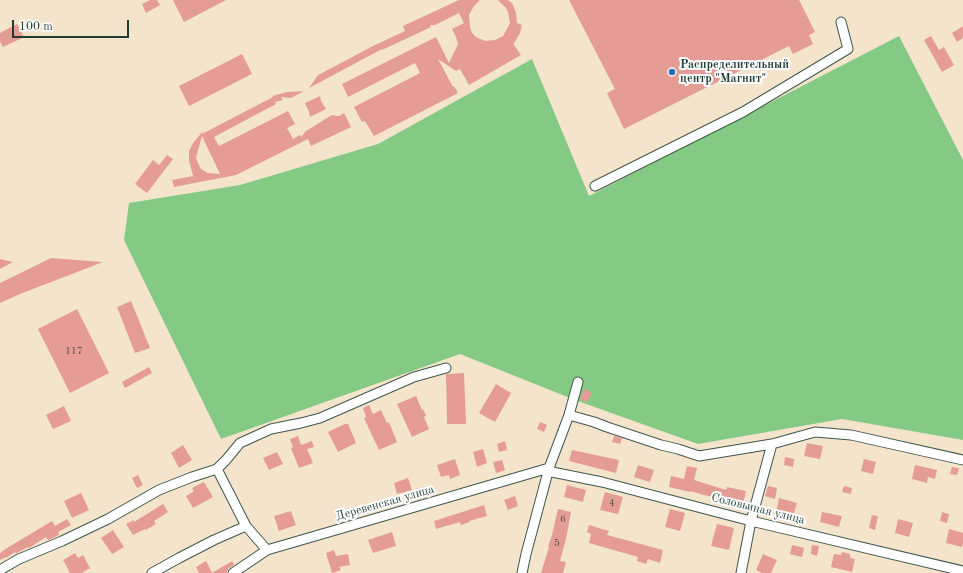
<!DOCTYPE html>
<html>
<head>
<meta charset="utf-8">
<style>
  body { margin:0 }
  #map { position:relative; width:963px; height:573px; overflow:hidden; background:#f5e4cc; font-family:"Old Standard TT",serif }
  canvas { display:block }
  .scale { position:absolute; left:12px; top:20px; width:117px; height:18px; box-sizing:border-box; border:2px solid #1f3d34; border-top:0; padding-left:5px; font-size:12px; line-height:14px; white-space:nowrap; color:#1f3d34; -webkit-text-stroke:3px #fff; paint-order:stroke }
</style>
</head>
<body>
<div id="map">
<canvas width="963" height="573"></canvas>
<div class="scale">100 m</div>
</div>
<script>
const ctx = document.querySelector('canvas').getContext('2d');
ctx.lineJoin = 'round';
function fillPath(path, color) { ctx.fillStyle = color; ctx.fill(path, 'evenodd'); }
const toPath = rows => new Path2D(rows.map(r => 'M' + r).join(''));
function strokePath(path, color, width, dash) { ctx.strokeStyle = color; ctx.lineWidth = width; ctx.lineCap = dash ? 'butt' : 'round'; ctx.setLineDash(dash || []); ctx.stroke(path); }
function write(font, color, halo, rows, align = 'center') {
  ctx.font = font + ' "Old Standard TT",serif'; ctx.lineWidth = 4; ctx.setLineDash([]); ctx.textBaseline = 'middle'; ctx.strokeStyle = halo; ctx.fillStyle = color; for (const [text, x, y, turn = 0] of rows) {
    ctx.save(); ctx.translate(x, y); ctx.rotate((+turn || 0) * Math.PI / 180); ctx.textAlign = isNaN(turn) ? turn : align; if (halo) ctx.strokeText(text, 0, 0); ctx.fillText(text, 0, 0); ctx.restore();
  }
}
const green = toPath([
  [899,36,963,160,963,440,842,419,698,444,575,400,460,354,221,439,124,240,129,203,240,185,378,144,532,59,589,196]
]);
const building = toPath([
  [150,0,157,0,160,5,146,13,142,4],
  [173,0,226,0,184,22],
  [459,0,480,0,474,6,469,15,470,27,472,33,476,37,485,41,495,40,503,36,508,27,510,23,508,12,506,8,498,0,508,0,512,3,516,13,517,23,522,25,520,33,513,45,514,45,521,55,469,85,460,69,456,71,438,59,453,87,454,86,458,93,374,136,365,121,362,122,354,107,420,73,415,63,348,97,342,84,436,37,449,63,458,44,456,37,452,29,464,23,459,13,435,25,430,25,431,27,382,50,382,49,309,88,318,75,322,73,373,46,405,31,403,26],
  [569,0,799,0,815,32,809,35,813,44,793,54,789,46,624,129,607,93,615,89],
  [17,24,24,37,3,47,0,41,0,33],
  [963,26,963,38,957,42,952,33],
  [931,36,939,50,944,47,954,65,942,72,924,40],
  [242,54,252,74,189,106,179,86],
  [304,91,291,98,281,97,283,100,275,102,276,104,214,137,219,146,288,111,295,124,287,128,293,139,300,135,301,137,306,131,332,115,336,116,339,116,344,113,351,127,311,146,308,139,236,175,174,187,172,180,193,176,189,160,189,151,193,143,203,131,202,134,273,97,272,96,287,92],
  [202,136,220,174,208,173,201,169,198,163,196,158],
  [320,96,321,101,326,109,310,117,309,112,305,103],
  [167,155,173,159,147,193,135,184,153,160,159,165],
  [51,258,103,262,20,294,0,303,0,283],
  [0,259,13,262,0,269],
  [131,301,150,348,135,353,117,307],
  [77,309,109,373,70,393,38,329],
  [149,367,152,373,125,388,122,382],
  [464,373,466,424,447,424,446,374],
  [496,384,511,393,495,422,479,413],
  [584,389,592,393,587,402,580,399],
  [416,396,422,410,423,409,426,416,424,417,429,429,412,437,397,404],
  [369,405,373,414,381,410,387,423,389,422,397,442,379,450,364,418,366,417,363,408],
  [64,406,71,421,53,429,46,415],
  [540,422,547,425,544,432,537,429],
  [345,424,348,424,356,443,338,452,328,432],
  [298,436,301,445,312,441,314,447,307,449,313,463,299,468,291,448,293,447,290,439],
  [614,436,622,438,620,444,612,442],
  [505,441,507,450,499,452,497,444],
  [807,443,823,446,820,459,804,456],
  [183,445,192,460,179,468,171,453],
  [483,449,487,463,477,467,473,452],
  [572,450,619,460,616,473,569,461],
  [277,452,283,464,269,470,263,458],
  [785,457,794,459,793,467,784,465],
  [455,459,460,475,450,479,449,475,441,477,437,465],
  [864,459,876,462,873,474,861,471],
  [502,460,505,470,496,473,493,462],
  [638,465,654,470,650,482,634,477],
  [915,465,937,470,935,479,928,477,927,483,912,479],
  [687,466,697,468,694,480,726,490,727,487,746,491,743,504,715,498,690,491,690,492,669,487,671,476,684,479],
  [952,467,959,468,957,475,950,474],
  [138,475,143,485,137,488,132,478],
  [408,478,412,490,397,494,394,483],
  [204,482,213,497,193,508,186,496,194,491,192,488],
  [567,485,586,490,583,502,564,497],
  [768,486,777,488,775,499,765,496],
  [844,486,852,488,851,494,842,492],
  [605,492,623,497,618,514,600,510],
  [81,493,89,510,72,518,64,501],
  [515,496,518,506,508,510,504,500],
  [779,498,797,503,793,517,776,513],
  [163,504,168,512,154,521,156,524,146,530,145,529,133,535,126,524,134,520,134,522],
  [484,505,487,516,469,521,470,522,461,525,460,522,436,529,434,521],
  [558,509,571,512,566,539,560,561,566,562,563,573,541,573,549,547,548,547,552,535],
  [670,509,685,513,680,531,665,527],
  [291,511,296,525,279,531,274,516],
  [822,512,842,516,839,527,820,522],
  [942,512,949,514,947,523,940,521],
  [872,515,878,516,875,530,869,528],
  [67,519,71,525,58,532,59,535,48,540,46,537,29,548,28,547,17,553,16,554,15,552,6,558,6,557,0,560,0,553,7,548,52,521,55,526],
  [898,519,913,523,909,537,895,533],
  [717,524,734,528,729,550,711,546],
  [589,525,609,531,607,535,663,550,660,563,648,559,646,564,637,561,638,557,589,543,591,534,587,532],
  [949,529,963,533,963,543,962,547,946,543],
  [113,530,124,547,112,554,101,538],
  [392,532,396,546,373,553,368,540],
  [792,545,804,548,802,557,790,554],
  [812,545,819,546,817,556,811,554],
  [334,550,336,556,348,554,350,565,339,567,341,570,332,573,326,553],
  [842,552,850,554,850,558,855,559,852,572,831,567,834,554,841,555],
  [75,553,78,558,83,555,90,568,82,573,70,573,63,560],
  [763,554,777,560,771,573,762,573,756,570],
  [206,561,212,573,232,561,234,565,229,568,226,573,199,573,196,567]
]);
const street = toPath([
  [595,186,743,112,848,49,841,22],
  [569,415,594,422,607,427,661,445,678,449,699,456,772,444,815,432,851,435,963,460],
  [549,468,552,472,602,482,751,521,963,571],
  [217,469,246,526,267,550],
  [0,570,19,559,62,541,108,519,159,490,192,477,217,469,226,460,240,443,271,429,301,423,320,418,414,377,446,368],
  [152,573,179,558,214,540,246,526],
  [233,573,267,550,549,468],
  [522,573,526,554,549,468,569,415,578,382],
  [741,573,751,521,772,444]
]);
const markers = [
  [672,72,4,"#1f6fb2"]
];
const numberNames = [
  ["117",74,351],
  ["4",612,503],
  ["6",563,519],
  ["5",557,543]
];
const poiNames = [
  ["Распределительный",680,65],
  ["центр \"Магнит\"",680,79]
];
const streetNames = [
  ["Деревенская улица",385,503,-16],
  ["Соловьиная улица",758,509,14]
];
fillPath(green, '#85ca84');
fillPath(building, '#e59c95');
strokePath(street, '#3f564b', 11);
strokePath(street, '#fff', 9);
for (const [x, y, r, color] of markers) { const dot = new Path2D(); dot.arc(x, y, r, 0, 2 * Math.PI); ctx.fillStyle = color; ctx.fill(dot); strokePath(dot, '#fff', 1.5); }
write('10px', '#50554c', null, numberNames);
write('bold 12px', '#1f3d34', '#fff', poiNames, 'left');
write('12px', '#1f3d34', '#fff', streetNames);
</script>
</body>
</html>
